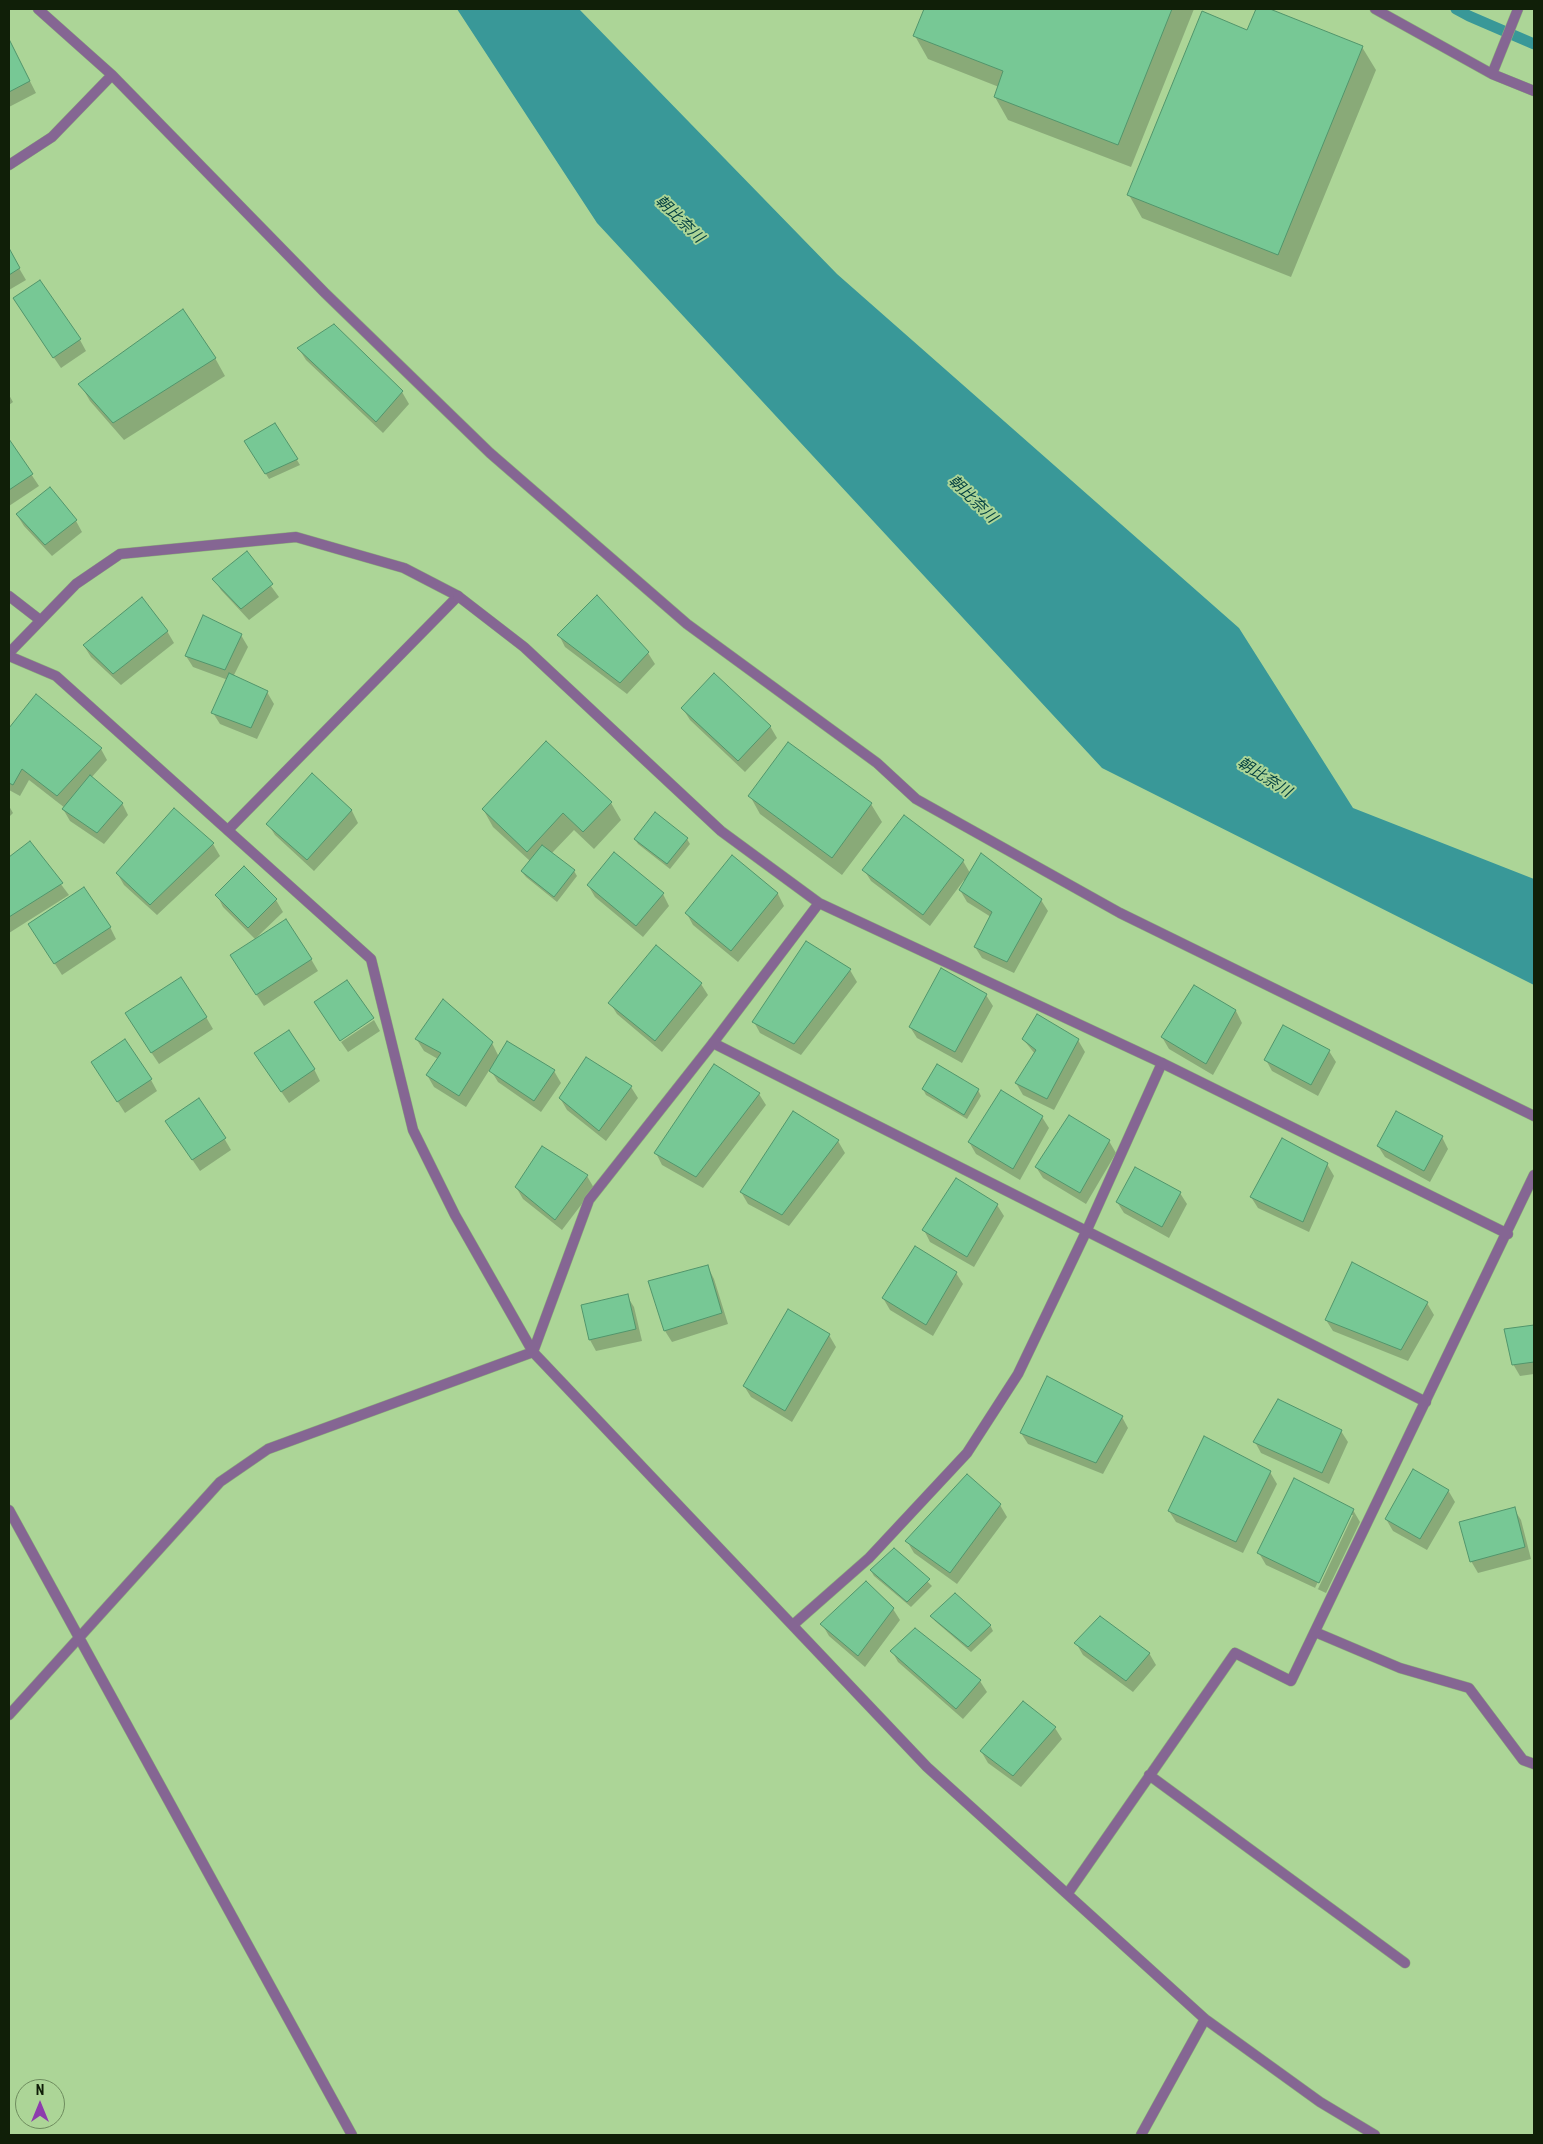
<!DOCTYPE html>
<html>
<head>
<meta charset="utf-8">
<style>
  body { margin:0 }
  #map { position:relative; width:1543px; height:2144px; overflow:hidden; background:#acd597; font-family:"Roboto Condensed",sans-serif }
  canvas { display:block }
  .frame { position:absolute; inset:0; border:10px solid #101f08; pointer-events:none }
  .north { position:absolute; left:15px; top:2079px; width:50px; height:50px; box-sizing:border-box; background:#acd597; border:1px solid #6e8c5e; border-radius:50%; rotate:0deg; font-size:14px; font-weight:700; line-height:20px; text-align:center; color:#101f08 }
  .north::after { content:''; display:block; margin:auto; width:18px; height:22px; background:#8d3dad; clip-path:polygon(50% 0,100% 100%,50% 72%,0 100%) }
</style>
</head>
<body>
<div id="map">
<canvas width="1543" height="2144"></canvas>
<div class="frame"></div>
<div class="north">N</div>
</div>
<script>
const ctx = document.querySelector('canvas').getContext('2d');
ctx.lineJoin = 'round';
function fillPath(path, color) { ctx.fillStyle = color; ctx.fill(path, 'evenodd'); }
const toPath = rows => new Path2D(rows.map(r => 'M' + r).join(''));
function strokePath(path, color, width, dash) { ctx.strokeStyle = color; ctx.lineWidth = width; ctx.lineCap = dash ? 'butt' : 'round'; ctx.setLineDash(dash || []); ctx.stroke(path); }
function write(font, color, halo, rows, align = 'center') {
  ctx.font = font + ' "Roboto Condensed","Noto Sans JP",sans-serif'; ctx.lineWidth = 4; ctx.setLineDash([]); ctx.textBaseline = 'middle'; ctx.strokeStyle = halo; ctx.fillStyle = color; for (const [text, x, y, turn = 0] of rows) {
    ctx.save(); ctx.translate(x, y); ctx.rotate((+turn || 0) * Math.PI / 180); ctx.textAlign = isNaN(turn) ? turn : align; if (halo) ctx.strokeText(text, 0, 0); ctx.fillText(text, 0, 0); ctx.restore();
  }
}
const water = toPath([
  [457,9,579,9,837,274,1239,628,1353,808,1534,879,1534,985,1102,768,597,223]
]);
const shadow = toPath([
  [925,9,1194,9,1131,167,1008,120,995,97,999,87,928,59,915,36],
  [1257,9,1267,9,1362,47,1376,70,1291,277,1142,218,1129,195,1248,31],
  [9,40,36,93,9,107],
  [9,251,26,280,9,290],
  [21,310,80,340,86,351,61,368],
  [299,349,402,392,409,404,383,433,306,360],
  [215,358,225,376,124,440,90,401,80,384],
  [9,395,13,402,9,405],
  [275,424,300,465,269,479,246,442],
  [9,441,39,486,9,506],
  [17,515,76,521,82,532,52,556,24,526],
  [246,552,279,597,249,620,221,590,214,579],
  [167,631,174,643,121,685,91,657,84,646],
  [241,635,248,647,233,677,267,692,274,704,257,739,220,724,213,713,228,680,193,667,186,656],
  [559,635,648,653,655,664,627,694,565,647],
  [36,696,101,749,107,760,91,778,122,803,128,815,104,844,70,821,63,809,65,808,29,780,20,796,9,790,9,729],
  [683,709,770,726,777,738,745,772,690,720],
  [788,743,871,804,882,822,842,875,760,814,750,796],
  [312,775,352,811,358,823,314,871,275,835,268,824],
  [611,803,621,820,594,849,574,830,551,854,574,871,577,876,557,902,526,877,522,872,530,861,493,827,483,809],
  [9,806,13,813,9,817],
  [174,810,213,844,220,856,157,915,124,885,117,873],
  [635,839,687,839,690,844,670,869,638,844],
  [30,843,69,895,9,933,9,859],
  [732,857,778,894,784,906,738,962,693,925,687,914],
  [963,861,970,873,1041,900,1048,911,1014,973,982,958,975,947,991,917,967,902,960,890,966,881,964,880,930,926,871,881,864,870],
  [244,868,276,900,283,912,255,939,223,907,217,895],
  [588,885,663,894,669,906,643,937,595,897],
  [110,927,116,939,62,975,37,936],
  [806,943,850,970,857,982,801,1055,760,1033,754,1022],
  [311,959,318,971,264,1006,238,967],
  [701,984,708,995,662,1052,617,1014,610,1003],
  [1195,987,1236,1011,1242,1023,1213,1075,1169,1049,1162,1037],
  [986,995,993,1006,962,1063,917,1038,910,1027],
  [206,1017,213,1029,159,1064,133,1025],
  [374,1020,380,1031,348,1052,341,1042],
  [1023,1039,1078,1040,1085,1052,1054,1110,1023,1095,1016,1083,1035,1054],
  [417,1040,492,1043,499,1057,554,1071,561,1083,541,1112,498,1082,490,1069,466,1107,434,1087,427,1075,438,1059,424,1051],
  [1329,1051,1336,1062,1318,1096,1272,1071,1266,1060],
  [263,1065,314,1069,320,1081,289,1103],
  [100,1074,151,1080,157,1091,125,1113],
  [631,1087,638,1098,606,1141,567,1110,560,1098],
  [923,1089,978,1090,981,1096,967,1119,926,1095],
  [759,1094,766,1105,703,1188,662,1165,656,1153],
  [1042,1117,1049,1128,1020,1180,976,1154,969,1142],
  [174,1133,224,1138,231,1150,200,1171],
  [1442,1137,1448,1149,1430,1182,1385,1157,1378,1146],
  [838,1141,845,1153,789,1226,748,1204,741,1192],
  [1109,1141,1116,1153,1086,1204,1043,1178,1036,1167],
  [1327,1164,1334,1176,1309,1232,1258,1208,1251,1197],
  [587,1176,594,1188,562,1230,523,1199,516,1187],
  [1180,1193,1187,1204,1169,1238,1124,1213,1117,1202],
  [997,1205,1004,1216,974,1267,930,1242,924,1230],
  [708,1267,714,1279,728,1324,672,1342,665,1331],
  [956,1273,963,1284,933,1336,890,1310,883,1298],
  [627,1296,634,1307,642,1341,596,1351,590,1340],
  [1427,1303,1434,1315,1408,1361,1333,1331,1326,1320],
  [789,1311,829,1335,836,1347,792,1422,751,1397,744,1386],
  [1534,1326,1534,1374,1520,1376,1513,1364,1505,1330],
  [1122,1417,1128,1428,1103,1474,1028,1444,1021,1433],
  [1341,1431,1348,1442,1329,1484,1261,1453,1255,1442],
  [1270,1472,1277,1484,1243,1553,1176,1522,1169,1511],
  [1448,1490,1455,1502,1427,1550,1393,1531,1386,1519],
  [1000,1505,1007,1517,957,1584,914,1553,907,1541],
  [1514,1509,1521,1520,1531,1559,1478,1573,1471,1561],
  [1353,1510,1360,1522,1326,1593,1266,1565,1259,1553],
  [1350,1515,1353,1515,1318,1589,1315,1588],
  [894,1549,932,1586,911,1607,874,1576,871,1571],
  [893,1609,900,1620,865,1667,829,1636,822,1624],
  [932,1616,990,1625,993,1631,971,1652,935,1621],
  [1076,1643,1149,1653,1156,1665,1133,1692,1083,1655],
  [892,1651,980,1681,987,1692,963,1719,898,1662],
  [1055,1728,1062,1739,1021,1787,988,1763,981,1751]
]);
const stream = toPath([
  [1456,9,1469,16,1534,44]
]);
const building = toPath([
  [924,9,1172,9,1118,145,994,97,1003,71,913,36,924,9],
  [1256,9,1270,9,1363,46,1278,255,1127,195,1202,11,1247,30,1256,9],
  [9,39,30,81,9,92,9,39],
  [9,248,20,268,9,275,9,248],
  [40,280,81,339,53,358,13,298,40,280],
  [183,309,216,358,113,423,78,384,183,309],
  [334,324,403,391,376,422,297,348,334,324],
  [275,423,298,459,265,474,244,441,275,423],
  [9,439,33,474,9,490,9,439],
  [50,487,77,520,45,545,16,514,50,487],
  [247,551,273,584,241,609,212,579,247,551],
  [597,595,649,652,620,683,557,635,597,595],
  [142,597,168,631,113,674,83,645,142,597],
  [203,615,242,634,225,670,185,656,203,615],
  [229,673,268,691,251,728,211,713,229,673],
  [714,673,771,726,738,761,681,708,714,673],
  [36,694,102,748,57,796,22,769,13,785,9,783,9,728,36,694],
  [546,741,612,802,583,832,563,813,527,852,482,809,546,741],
  [788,742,872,803,832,858,748,796,788,742],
  [312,773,352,810,307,860,266,824,312,773],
  [90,775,123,803,97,833,62,809,90,775],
  [174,808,214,843,150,905,116,873,174,808],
  [655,812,688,838,667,864,634,839,655,812],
  [904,815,964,860,923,915,862,870,904,815],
  [30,841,63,883,9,917,9,857,30,841],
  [542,845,575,870,554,897,521,871,542,845],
  [614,852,664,893,636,926,587,885,614,852],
  [981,853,1042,899,1007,962,974,947,992,912,959,890,981,853],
  [732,855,778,893,731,951,685,913,732,855],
  [244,866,277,899,248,928,215,895,244,866],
  [84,887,111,927,54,964,28,924,84,887],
  [286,919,312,959,256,995,230,955,286,919],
  [806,941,851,969,794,1044,752,1022,806,941],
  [656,945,702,983,655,1041,608,1003,656,945],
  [941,968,987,994,955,1052,909,1027,941,968],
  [181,977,207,1017,151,1053,125,1013,181,977],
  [347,980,374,1018,340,1041,314,1002,347,980],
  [1194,985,1236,1010,1206,1064,1161,1037,1194,985],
  [443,999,493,1042,459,1096,426,1075,441,1053,415,1039,443,999],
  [1037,1014,1079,1039,1047,1099,1015,1083,1036,1050,1022,1039,1037,1014],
  [1283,1025,1330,1050,1311,1085,1264,1060,1283,1025],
  [289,1030,315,1069,281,1092,254,1053,289,1030],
  [125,1039,152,1079,117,1102,91,1062,125,1039],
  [507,1041,555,1070,534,1101,489,1071,507,1041],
  [586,1057,632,1086,599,1131,559,1098,586,1057],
  [714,1064,760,1093,696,1177,654,1153,714,1064],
  [937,1064,979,1089,964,1115,922,1089,937,1064],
  [1001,1090,1043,1116,1013,1169,968,1142,1001,1090],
  [199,1098,226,1138,192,1160,165,1121,199,1098],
  [793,1111,839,1140,782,1215,740,1192,793,1111],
  [1396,1111,1443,1136,1424,1171,1377,1146,1396,1111],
  [1069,1115,1110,1140,1080,1193,1035,1167,1069,1115],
  [1282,1138,1328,1163,1303,1222,1250,1197,1282,1138],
  [542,1146,588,1175,555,1220,515,1187,542,1146],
  [1135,1167,1181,1192,1162,1227,1116,1202,1135,1167],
  [956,1178,998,1204,967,1257,922,1230,956,1178],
  [915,1246,957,1272,926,1325,882,1298,915,1246],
  [1352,1262,1428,1302,1401,1350,1325,1320,1352,1262],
  [708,1265,722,1313,664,1331,648,1281,708,1265],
  [628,1294,636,1329,589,1340,581,1305,628,1294],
  [788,1309,830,1334,785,1411,743,1386,788,1309],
  [1534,1325,1534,1362,1512,1365,1504,1329,1534,1325],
  [1047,1376,1123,1416,1096,1463,1020,1433,1047,1376],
  [1278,1399,1342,1430,1322,1473,1253,1442,1278,1399],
  [1204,1436,1271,1471,1236,1542,1168,1511,1204,1436],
  [1413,1469,1449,1490,1420,1539,1385,1519,1413,1469],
  [967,1474,1001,1504,950,1573,905,1541,967,1474],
  [1294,1478,1354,1509,1319,1583,1257,1553,1294,1478],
  [1515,1507,1525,1547,1470,1562,1459,1522,1515,1507],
  [894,1548,930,1579,907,1602,870,1570,894,1548],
  [866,1581,894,1608,858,1656,820,1624,866,1581],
  [955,1593,991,1625,968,1647,930,1616,955,1593],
  [1100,1616,1150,1653,1126,1681,1074,1643,1100,1616],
  [915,1628,981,1680,956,1709,890,1651,915,1628],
  [1023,1701,1056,1727,1013,1776,980,1751,1023,1701]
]);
const service = toPath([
  [38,9,112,75,325,293,490,453,687,624,877,763,916,799,1120,913,1534,1116],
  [9,165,52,137,112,75],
  [9,596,40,620],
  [9,653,76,584,120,554,296,537,404,568,458,596,228,830],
  [713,1043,1426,1402],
  [794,1624,869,1558,967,1453,1018,1374,1086,1232,1162,1063],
  [1315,1632,1400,1668,1469,1688,1523,1760,1534,1764]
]);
const minor = toPath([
  [1375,9,1492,74,1534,91],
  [1492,74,1518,9],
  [458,596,524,647,721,831,819,903,1162,1063,1508,1234],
  [9,656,56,676,371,959,413,1130,455,1215,533,1352,927,1767,1205,2019,1320,2102,1375,2135],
  [9,1510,352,2135],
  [9,1715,220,1482,268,1449,533,1352,589,1200,713,1043,819,903],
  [1149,1775,1405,1963],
  [1068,1893,1235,1653,1291,1681,1534,1175],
  [1141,2135,1205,2019]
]);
const waterNames = [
  ["朝比奈川",679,220,44],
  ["朝比奈川",972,500,44],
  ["朝比奈川",1264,778,32]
];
fillPath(water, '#399898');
fillPath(shadow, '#0003');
strokePath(stream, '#399898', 11);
fillPath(building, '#77c895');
strokePath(building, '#51956b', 1);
strokePath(service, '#8db17a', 11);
strokePath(minor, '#8db17a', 11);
strokePath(service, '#856693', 10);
strokePath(minor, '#856693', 10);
write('italic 15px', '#054141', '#acd597', waterNames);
</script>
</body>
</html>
